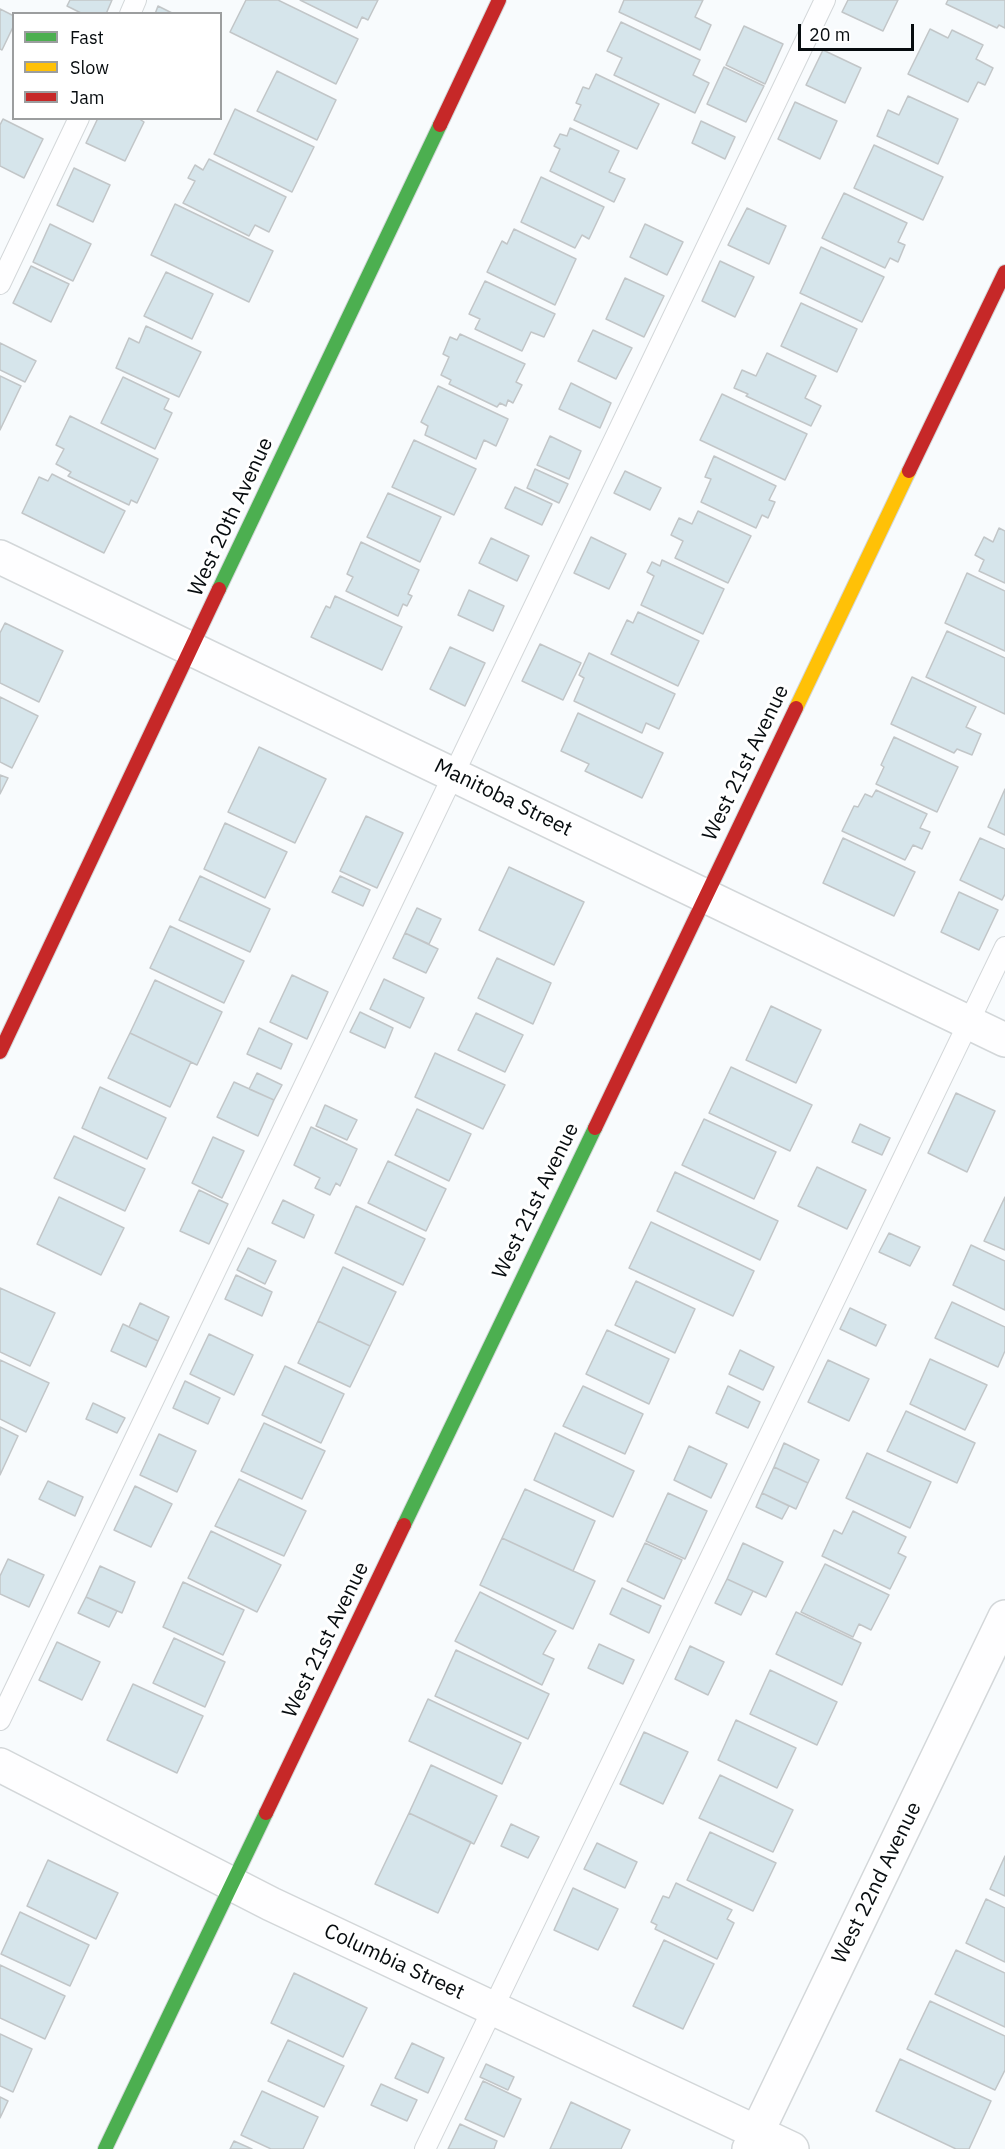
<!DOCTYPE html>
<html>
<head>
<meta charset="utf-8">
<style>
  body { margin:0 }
  #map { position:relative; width:1005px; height:2149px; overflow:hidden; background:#f8fbfd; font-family:"IBM Plex Sans",sans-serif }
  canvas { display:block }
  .legend { position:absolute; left:12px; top:12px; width:210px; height:108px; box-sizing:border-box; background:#fff; border:2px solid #9c9e9f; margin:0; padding:8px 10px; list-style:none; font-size:18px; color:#070c0f }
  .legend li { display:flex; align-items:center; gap:12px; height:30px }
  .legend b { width:30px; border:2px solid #9c9e9f }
  .scale { position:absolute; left:798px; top:24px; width:116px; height:27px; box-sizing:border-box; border:3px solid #070c0f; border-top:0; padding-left:8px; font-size:18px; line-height:21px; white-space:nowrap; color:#070c0f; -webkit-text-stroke:4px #fff; paint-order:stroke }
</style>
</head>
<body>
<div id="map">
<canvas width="1005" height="2149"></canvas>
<ul class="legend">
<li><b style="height:8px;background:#4caf50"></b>Fast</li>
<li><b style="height:8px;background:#ffc107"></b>Slow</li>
<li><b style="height:8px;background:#c62828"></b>Jam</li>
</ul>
<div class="scale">20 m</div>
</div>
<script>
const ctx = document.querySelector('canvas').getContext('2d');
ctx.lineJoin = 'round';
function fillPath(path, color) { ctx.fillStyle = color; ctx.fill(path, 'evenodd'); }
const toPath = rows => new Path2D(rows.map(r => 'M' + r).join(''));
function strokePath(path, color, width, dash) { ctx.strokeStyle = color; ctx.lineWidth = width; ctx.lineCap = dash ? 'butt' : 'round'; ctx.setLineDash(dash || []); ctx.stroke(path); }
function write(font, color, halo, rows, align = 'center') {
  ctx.font = font + ' "IBM Plex Sans",sans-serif'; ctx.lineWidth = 6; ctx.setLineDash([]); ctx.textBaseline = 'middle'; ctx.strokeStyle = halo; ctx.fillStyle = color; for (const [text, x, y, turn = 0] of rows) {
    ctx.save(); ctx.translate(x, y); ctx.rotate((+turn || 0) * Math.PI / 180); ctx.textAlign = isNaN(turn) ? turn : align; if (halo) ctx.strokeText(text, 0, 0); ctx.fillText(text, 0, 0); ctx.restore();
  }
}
const building = toPath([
  [70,0,112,0,106,14,83,14,67,6,70,0],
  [246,0,278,0,358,39,336,84,230,32,246,0],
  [300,0,378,0,368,20,362,17,357,28,300,0],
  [624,0,703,0,695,17,711,25,700,50,619,12,624,0],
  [848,0,898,0,883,31,842,12,848,0],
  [948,0,1005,0,1005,28,999,25,997,28,946,4,948,0],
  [158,6,174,14,155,14,158,6],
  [0,9,14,16,14,25,2,50,0,49,0,9],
  [621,22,700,60,693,75,709,83,695,113,614,75,622,58,607,51,621,22],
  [744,26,783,44,765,84,726,65,744,26],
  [930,29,948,38,952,30,983,45,976,59,993,68,985,85,978,82,968,102,908,74,930,29],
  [823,50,861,68,845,103,806,85,823,50],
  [724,67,764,86,746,122,707,104,724,67],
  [277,71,336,100,317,140,257,111,277,71],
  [596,74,659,104,637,149,574,120,581,105,576,103,583,87,589,89,596,74],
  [908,96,958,119,938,164,877,136,888,110,899,115,908,96],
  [795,102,837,121,820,159,778,139,795,102],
  [235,109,314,147,292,192,214,154,235,109],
  [98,118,138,118,144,122,125,161,86,143,98,118],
  [3,119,43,139,24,178,0,166,0,125,3,119],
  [701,121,735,137,725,159,692,143,701,121],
  [570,128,619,151,609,172,625,179,614,202,550,171,560,149,554,146,560,134,567,136,570,128],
  [874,145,943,177,923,220,854,188,874,145],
  [209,159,286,197,269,232,255,225,249,236,183,203,195,181,188,178,195,165,203,170,209,159],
  [74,168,110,185,93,222,57,205,74,168],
  [541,177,604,207,589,239,582,235,575,248,521,222,541,177],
  [844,193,907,223,898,242,905,245,898,262,890,258,885,268,822,238,844,193],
  [175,204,273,251,249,302,151,255,175,204],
  [747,208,786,226,769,264,728,245,747,208],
  [50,224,91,244,73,281,33,262,50,224],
  [645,224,683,242,667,275,630,257,645,224],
  [514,229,576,259,555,305,487,272,502,241,507,244,514,229],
  [821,247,884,277,862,322,800,293,821,247],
  [720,261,754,277,735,317,702,301,720,261],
  [31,266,69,284,51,322,13,303,31,266],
  [166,272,213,294,192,339,144,316,166,272],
  [625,278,664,296,644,337,606,319,625,278],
  [485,281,555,314,544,337,531,332,522,351,475,329,480,319,469,314,485,281],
  [801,303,857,329,837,372,781,346,801,303],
  [146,326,201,352,179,397,116,368,129,338,139,343,146,326],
  [593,330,632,348,616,379,578,361,593,330],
  [460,334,525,364,516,382,522,385,513,403,508,400,506,406,500,403,497,407,449,384,451,380,441,375,449,357,443,354,450,337,457,340,460,334],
  [0,343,36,361,25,382,0,370,0,343],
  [767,353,816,376,805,398,821,406,811,426,746,396,748,394,734,388,742,370,756,376,767,353],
  [0,376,21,386,0,430,0,376],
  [123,377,169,399,164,409,172,413,155,449,101,423,123,377],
  [571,383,611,403,600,428,559,409,571,383],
  [438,386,508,419,496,446,484,440,476,459,425,435,428,426,421,422,438,386],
  [722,394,807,434,785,480,700,440,722,394],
  [70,416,158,459,137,503,131,500,129,505,68,476,71,472,56,464,64,449,56,445,70,416],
  [550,436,581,451,569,479,537,465,550,436],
  [414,440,476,469,454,515,392,487,414,440],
  [714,456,776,486,769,500,775,502,768,518,762,515,756,528,701,502,711,479,705,477,714,456],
  [535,469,568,484,559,503,527,488,535,469],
  [625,471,661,488,650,510,614,493,625,471],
  [52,474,125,511,104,553,22,513,39,477,48,481,52,474],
  [515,487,552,504,542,525,505,508,515,487],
  [388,493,441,517,420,562,367,537,388,493],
  [698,511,751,536,728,583,675,558,683,541,671,535,679,518,692,524,698,511],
  [999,528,1005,531,1005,583,979,571,984,560,975,555,984,537,993,542,999,528],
  [591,537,626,554,609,589,574,573,591,537],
  [491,538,529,556,517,581,479,563,491,538],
  [361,542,419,570,408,594,412,596,407,606,403,604,398,616,346,591,353,577,347,574,361,542],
  [662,560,724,589,703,634,641,605,654,576,647,572,652,562,660,566,662,560],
  [967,573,1005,591,1005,651,945,623,967,573],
  [469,590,504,606,493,631,458,615,469,590],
  [335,596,402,627,382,670,311,637,326,606,330,608,335,596],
  [638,612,699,641,678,686,611,654,627,620,633,623,638,612],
  [5,623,63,651,39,702,0,683,0,633,5,623],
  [947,631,1005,658,1005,714,926,677,947,631],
  [540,644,581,663,563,700,522,681,540,644],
  [450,647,485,663,465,706,430,689,450,647],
  [589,653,675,694,659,729,646,723,642,733,574,701,584,678,579,675,589,653],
  [912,677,976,707,966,727,981,734,972,755,957,749,954,753,891,724,912,677],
  [0,697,38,716,12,768,0,762,0,697],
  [578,713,663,753,642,798,585,771,589,764,561,751,578,713],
  [894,737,958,767,937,812,876,784,884,767,881,765,894,737],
  [259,747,326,779,295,843,228,812,259,747],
  [0,775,8,778,0,794,0,775],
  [1005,789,1005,835,988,827,1005,789],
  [876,790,927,814,920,828,930,832,922,849,913,845,905,860,842,831,854,806,858,807,865,794,872,797,876,790],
  [366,816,403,833,377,888,340,871,366,816],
  [225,823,287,852,265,898,204,869,225,823],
  [843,838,915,872,894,916,823,883,843,838],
  [980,838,1005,849,1005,894,1002,900,960,880,980,838],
  [509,867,584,902,554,965,479,930,509,867],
  [200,876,270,909,250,952,179,920,200,876],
  [340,876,370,890,363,906,332,892,340,876],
  [959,892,998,910,979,950,941,932,959,892],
  [417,908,441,919,429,944,405,933,417,908],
  [170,926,244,961,224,1003,150,968,170,926],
  [405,933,438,949,426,973,393,958,405,933],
  [497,958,551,983,533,1024,478,998,497,958],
  [292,975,328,992,307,1039,270,1022,292,975],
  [384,979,424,998,410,1028,370,1009,384,979],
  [155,980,222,1012,197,1065,130,1033,155,980],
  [771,1006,821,1030,796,1083,746,1060,771,1006],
  [360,1012,393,1028,385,1048,350,1032,360,1012],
  [476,1013,523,1035,505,1072,458,1050,476,1013],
  [259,1028,292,1044,281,1069,247,1054,259,1028],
  [130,1033,191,1062,170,1107,108,1078,130,1033],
  [435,1053,505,1085,483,1129,415,1097,435,1053],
  [731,1067,812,1105,790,1151,709,1113,731,1067],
  [257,1073,282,1085,274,1100,249,1089,257,1073],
  [234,1082,274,1100,258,1136,217,1117,234,1082],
  [100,1087,166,1118,147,1159,82,1128,100,1087],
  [956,1093,995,1111,967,1172,928,1153,956,1093],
  [325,1105,357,1120,347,1140,316,1126,325,1105],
  [417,1109,471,1134,449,1181,395,1155,417,1109],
  [704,1119,776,1152,754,1199,682,1165,704,1119],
  [860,1124,890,1138,882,1155,852,1142,860,1124],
  [311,1127,357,1149,340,1186,336,1183,330,1195,315,1188,320,1178,294,1165,311,1127],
  [74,1136,145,1169,125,1211,54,1178,74,1136],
  [213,1137,244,1151,222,1198,192,1183,213,1137],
  [388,1161,446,1189,426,1231,368,1203,388,1161],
  [817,1167,866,1190,847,1229,798,1206,817,1167],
  [675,1172,778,1221,760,1260,657,1211,675,1172],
  [199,1190,228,1204,209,1244,180,1231,199,1190],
  [59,1197,124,1228,101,1275,37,1244,59,1197],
  [1005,1197,1005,1250,984,1241,1005,1197],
  [283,1200,314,1215,304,1238,272,1223,283,1200],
  [356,1206,425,1239,403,1285,335,1253,356,1206],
  [651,1222,754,1271,733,1316,629,1268,651,1222],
  [889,1233,920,1247,910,1266,879,1252,889,1233],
  [971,1245,1005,1261,1005,1310,953,1285,971,1245],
  [248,1248,276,1261,265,1284,237,1270,248,1248],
  [343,1267,396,1292,370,1346,318,1321,343,1267],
  [236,1275,272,1292,262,1316,225,1299,236,1275],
  [636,1281,695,1309,675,1353,615,1325,636,1281],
  [0,1288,55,1313,30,1366,0,1352,0,1288],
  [952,1302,1005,1327,1005,1351,998,1367,935,1338,952,1302],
  [140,1303,169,1317,158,1341,129,1327,140,1303],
  [850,1308,886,1325,876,1346,840,1329,850,1308],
  [318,1321,370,1346,350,1387,298,1363,318,1321],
  [123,1324,158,1341,146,1367,111,1351,123,1324],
  [607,1330,669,1359,649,1404,586,1374,607,1330],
  [209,1334,253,1355,234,1395,190,1374,209,1334],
  [740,1350,774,1367,763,1390,729,1374,740,1350],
  [930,1359,987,1385,965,1430,910,1404,930,1359],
  [0,1360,49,1383,26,1432,0,1419,0,1360],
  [828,1360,869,1379,849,1421,808,1402,828,1360],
  [285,1366,344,1394,321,1443,262,1415,285,1366],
  [185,1381,220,1398,208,1424,173,1408,185,1381],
  [583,1386,643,1414,625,1454,563,1426,583,1386],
  [728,1386,760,1402,748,1428,716,1413,728,1386],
  [93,1403,125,1418,117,1433,86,1419,93,1403],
  [906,1411,975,1443,957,1483,887,1451,906,1411],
  [264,1423,325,1451,302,1499,241,1471,264,1423],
  [0,1427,18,1436,0,1475,0,1427],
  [555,1433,634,1471,613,1517,534,1480,555,1433],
  [159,1434,196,1451,177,1492,140,1475,159,1434],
  [784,1443,819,1460,808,1483,774,1467,784,1443],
  [689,1446,727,1464,711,1498,674,1480,689,1446],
  [867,1453,931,1482,910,1528,846,1498,867,1453],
  [774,1467,808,1483,796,1509,762,1493,774,1467],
  [239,1479,306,1511,284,1556,215,1526,239,1479],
  [48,1481,83,1497,75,1516,39,1499,48,1481],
  [135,1486,172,1504,151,1547,114,1530,135,1486],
  [525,1489,595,1521,573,1571,502,1538,525,1489],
  [668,1493,707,1511,685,1559,646,1541,668,1493],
  [762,1493,789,1506,782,1519,756,1507,762,1493],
  [853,1511,906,1537,898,1553,906,1557,890,1589,822,1556,834,1530,842,1534,853,1511],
  [211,1531,281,1565,257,1612,188,1578,211,1531],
  [502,1538,595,1581,573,1629,480,1585,502,1538],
  [645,1543,682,1560,664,1599,627,1581,645,1543],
  [743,1543,783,1562,766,1597,727,1579,743,1543],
  [8,1559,44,1575,29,1607,0,1594,0,1576,8,1559],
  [825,1564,889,1595,871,1630,859,1624,853,1637,801,1612,825,1564],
  [100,1566,135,1582,122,1613,86,1597,100,1566],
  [727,1579,753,1591,741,1615,715,1603,727,1579],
  [183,1582,244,1610,223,1655,163,1627,183,1582],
  [622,1588,661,1606,649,1633,610,1614,622,1588],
  [480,1592,556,1631,543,1654,554,1659,542,1685,455,1641,480,1592],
  [86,1597,117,1611,109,1627,78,1613,86,1597],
  [796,1612,861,1643,842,1685,776,1654,796,1612],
  [174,1638,225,1662,205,1707,153,1683,174,1638],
  [57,1642,100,1662,82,1700,39,1680,57,1642],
  [599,1644,634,1660,623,1684,588,1668,599,1644],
  [690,1646,724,1662,708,1695,675,1679,690,1646],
  [456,1650,549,1694,528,1739,435,1696,456,1650],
  [770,1670,837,1702,817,1745,750,1714,770,1670],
  [133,1684,203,1716,177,1773,107,1740,133,1684],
  [428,1699,521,1743,502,1784,409,1741,428,1699],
  [736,1720,796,1748,777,1788,718,1760,736,1720],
  [644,1732,688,1752,663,1804,620,1784,644,1732],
  [431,1765,497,1796,474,1844,409,1813,431,1765],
  [720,1775,793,1810,773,1852,699,1818,720,1775],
  [409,1813,471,1842,438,1913,375,1884,409,1813],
  [511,1824,539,1837,528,1858,501,1846,511,1824],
  [710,1832,776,1863,753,1911,687,1880,710,1832],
  [597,1843,637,1862,625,1888,584,1869,597,1843],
  [1005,1856,1005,1896,990,1889,1005,1856],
  [48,1860,118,1893,96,1939,27,1906,48,1860],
  [676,1883,732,1910,727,1919,734,1923,717,1959,655,1929,657,1925,651,1922,663,1896,669,1898,676,1883],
  [573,1888,618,1909,598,1950,554,1930,573,1888],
  [986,1899,1005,1908,1005,1962,966,1943,986,1899],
  [20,1912,89,1945,70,1986,1,1954,20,1912],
  [664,1940,714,1964,683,2029,633,2006,664,1940],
  [956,1950,1005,1973,1005,2027,935,1994,956,1950],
  [0,1965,65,1996,45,2039,0,2018,0,1965],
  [294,1973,367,2008,343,2057,271,2023,294,1973],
  [930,2001,1005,2036,1005,2070,995,2090,907,2049,930,2001],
  [0,2034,32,2049,13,2092,0,2086,0,2034],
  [288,2040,344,2066,324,2107,268,2081,288,2040],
  [412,2043,444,2058,428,2093,395,2078,412,2043],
  [900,2059,991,2101,969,2149,956,2149,876,2111,900,2059],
  [486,2064,514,2077,508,2090,480,2077,486,2064],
  [483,2081,521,2099,504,2137,465,2119,483,2081],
  [381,2084,417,2100,407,2121,371,2105,381,2084],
  [262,2091,318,2117,303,2149,271,2149,241,2135,262,2091],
  [0,2097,8,2101,0,2118,0,2097],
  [571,2102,630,2130,621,2149,550,2149,571,2102],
  [460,2124,497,2141,494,2149,448,2149,460,2124],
  [234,2141,252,2149,230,2149,234,2141]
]);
const lane = toPath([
  [130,14,136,0],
  [0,284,79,118],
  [0,1720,825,0],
  [425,2149,1005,947]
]);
const street = toPath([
  [0,557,1005,1040],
  [0,1765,271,1904,792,2149],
  [749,2149,1005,1617]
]);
const fast = toPath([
  [219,589,440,125],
  [404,1525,595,1128],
  [105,2149,266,1813]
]);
const slow = toPath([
  [796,708,909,471]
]);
const jam = toPath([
  [440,125,499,0],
  [909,471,1005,272],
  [0,1052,219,589],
  [595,1128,796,708],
  [266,1813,404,1525]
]);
const streetNames = [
  ["West 20th Avenue",231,517,-65],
  ["West 21st Avenue",746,763,-64],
  ["Manitoba Street",503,798,26],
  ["West 21st Avenue",536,1201,-64],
  ["West 21st Avenue",326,1640,-64],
  ["West 22nd Avenue",877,1883,-64],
  ["Columbia Street",394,1962,25]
];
fillPath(building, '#d6e5eb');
strokePath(building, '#c2c6c8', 1.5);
strokePath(lane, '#d3d7d9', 22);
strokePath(street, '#d3d7d9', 36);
strokePath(fast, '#d3d7d9', 16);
strokePath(slow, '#d3d7d9', 16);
strokePath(jam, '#d3d7d9', 16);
strokePath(lane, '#fefeff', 20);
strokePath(street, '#fefeff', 33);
strokePath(fast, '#4caf50', 14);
strokePath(slow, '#ffc107', 14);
strokePath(jam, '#c62828', 14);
write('21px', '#070c0f', '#fff', streetNames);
</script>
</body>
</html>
